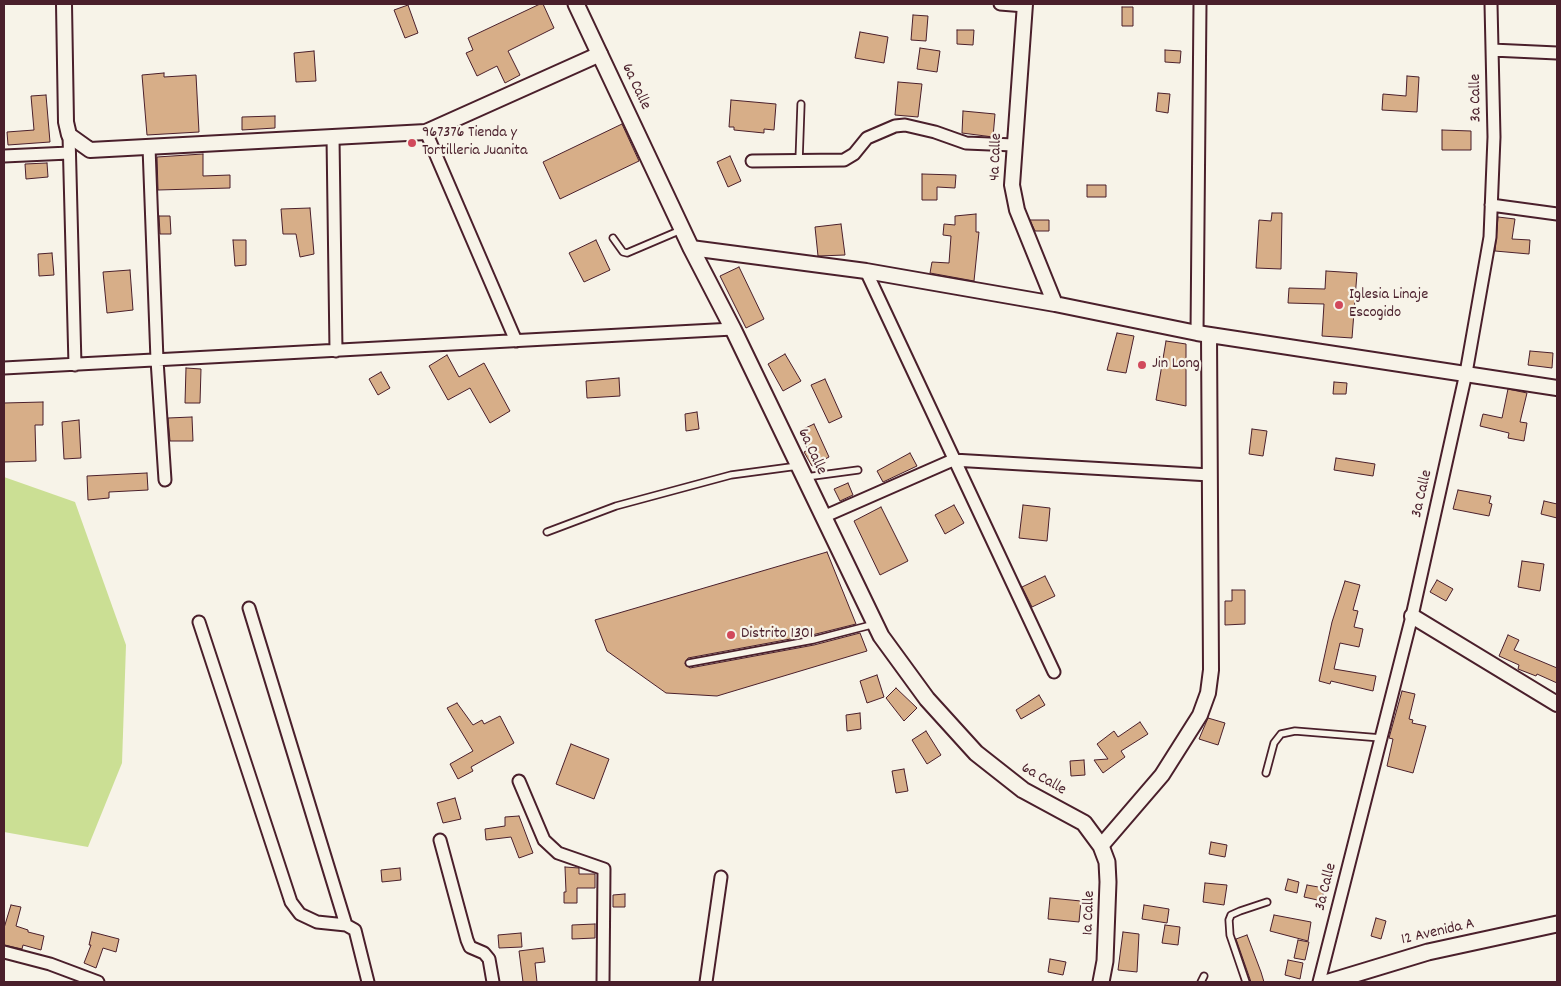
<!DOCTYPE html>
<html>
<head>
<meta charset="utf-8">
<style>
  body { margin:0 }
  #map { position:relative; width:1561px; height:986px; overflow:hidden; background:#f7f3e8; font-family:Dekko,sans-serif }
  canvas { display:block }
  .frame { position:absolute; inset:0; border:5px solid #4a1f2b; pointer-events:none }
</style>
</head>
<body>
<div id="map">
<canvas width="1561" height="986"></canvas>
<div class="frame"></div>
</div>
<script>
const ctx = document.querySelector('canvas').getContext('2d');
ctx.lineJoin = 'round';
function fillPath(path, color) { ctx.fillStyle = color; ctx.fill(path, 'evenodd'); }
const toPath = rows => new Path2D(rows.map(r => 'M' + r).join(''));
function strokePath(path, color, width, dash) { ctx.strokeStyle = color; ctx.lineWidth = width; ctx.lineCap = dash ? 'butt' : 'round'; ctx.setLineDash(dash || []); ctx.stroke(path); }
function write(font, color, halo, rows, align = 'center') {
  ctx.font = font + ' Dekko,sans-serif'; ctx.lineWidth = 4.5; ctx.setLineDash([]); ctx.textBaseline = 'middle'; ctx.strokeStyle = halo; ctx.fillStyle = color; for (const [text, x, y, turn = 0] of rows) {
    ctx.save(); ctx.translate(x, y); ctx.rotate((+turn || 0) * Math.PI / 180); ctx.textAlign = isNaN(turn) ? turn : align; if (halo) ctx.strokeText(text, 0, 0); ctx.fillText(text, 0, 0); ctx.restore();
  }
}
const green = toPath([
  [4,477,75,502,126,645,122,763,88,847,4,832]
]);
const building = toPath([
  [540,4,543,4,554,28,508,51,520,75,505,83,497,66,477,76,466,53,473,50,468,38,540,4],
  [408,5,418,33,405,38,394,10,408,5],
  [1122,7,1133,7,1133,26,1122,26,1122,7],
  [913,15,928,16,926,41,911,40,913,15],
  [957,30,974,30,973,45,957,44,957,30],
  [860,32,888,37,884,63,855,58,860,32],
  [920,48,940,51,937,72,917,69,920,48],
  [1165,50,1181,51,1180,63,1165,62,1165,50],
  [314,51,316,81,296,82,294,53,314,51],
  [164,73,164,77,196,75,199,132,147,135,142,75,164,73],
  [1407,76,1419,77,1417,112,1382,110,1383,94,1406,96,1407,76],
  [898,82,922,84,918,117,895,115,898,82],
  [1158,93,1170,94,1168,113,1156,111,1158,93],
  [46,95,50,142,8,145,7,132,34,130,31,96,46,95],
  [731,100,776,104,774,130,764,129,764,133,734,130,734,127,729,127,731,100],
  [963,111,995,114,993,137,962,133,963,111],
  [275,116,275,128,242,130,242,117,275,116],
  [622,124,639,161,560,199,543,162,622,124],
  [1442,130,1471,131,1471,150,1442,150,1442,130],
  [203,154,203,176,230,175,230,188,158,190,157,157,203,154],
  [730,156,741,181,728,187,717,162,730,156],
  [47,163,48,177,26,179,25,164,47,163],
  [922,174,956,175,955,188,937,187,937,200,922,200,922,174],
  [1087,185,1106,185,1106,197,1087,197,1087,185],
  [310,208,314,254,300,257,296,234,283,234,281,209,310,208],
  [1272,213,1282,213,1281,269,1256,268,1259,220,1271,221,1272,213],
  [976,214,976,232,979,232,974,281,930,273,932,262,949,263,951,236,943,235,944,224,955,225,955,216,976,214],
  [159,216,170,216,171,234,160,234,159,216],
  [1498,217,1515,219,1512,239,1530,240,1529,254,1495,251,1498,217],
  [1030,220,1049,220,1049,231,1035,231,1030,220],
  [841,224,845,255,818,256,815,227,841,224],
  [233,240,246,240,246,265,235,266,233,240],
  [596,240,610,270,584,282,569,253,596,240],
  [52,253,54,275,39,276,38,254,52,253],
  [739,267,764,319,746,328,720,276,739,267],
  [130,270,133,310,107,313,103,272,130,270],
  [1326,271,1357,273,1352,338,1322,336,1324,304,1288,303,1289,288,1325,289,1326,271],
  [1117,333,1134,336,1126,373,1107,370,1117,333],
  [1166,341,1186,344,1186,406,1156,400,1166,341],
  [1530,351,1553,353,1552,368,1528,365,1530,351],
  [785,354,801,381,783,391,768,364,785,354],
  [447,355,459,377,484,363,510,411,490,423,470,388,448,400,429,366,447,355],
  [186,368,201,369,200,403,185,403,186,368],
  [381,372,390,388,378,395,369,379,381,372],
  [619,378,620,396,587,398,586,381,619,378],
  [825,379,842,417,829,423,811,385,825,379],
  [1334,382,1347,383,1346,394,1333,394,1334,382],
  [1508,389,1527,393,1520,422,1527,423,1524,441,1508,438,1509,433,1480,426,1483,414,1502,418,1508,389],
  [43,402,43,425,35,425,36,461,4,462,4,403,43,402],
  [697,412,699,429,686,431,685,414,697,412],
  [192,417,193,441,170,441,168,418,192,417],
  [79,420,81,458,64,459,62,422,79,420],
  [814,424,829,457,812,466,804,452,808,450,799,431,814,424],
  [1252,429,1267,431,1263,456,1249,454,1252,429],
  [910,453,917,466,883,482,877,471,910,453],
  [1336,458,1375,464,1373,476,1334,470,1336,458],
  [147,473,148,490,109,492,109,498,88,500,87,476,147,473],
  [848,483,853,495,840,501,834,489,848,483],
  [1458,490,1491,496,1489,503,1492,504,1489,516,1453,509,1458,490],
  [1544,501,1557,504,1557,518,1541,514,1544,501],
  [954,505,964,523,945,534,935,515,954,505],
  [1023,505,1050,508,1047,541,1019,538,1023,505],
  [881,507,908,561,880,575,854,521,881,507],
  [827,552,856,624,812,635,688,658,685,664,690,668,814,645,860,633,867,651,717,696,666,693,607,651,595,620,827,552],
  [1522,561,1544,564,1540,591,1518,587,1522,561],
  [1045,576,1055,596,1032,607,1022,587,1045,576],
  [1437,580,1453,589,1446,601,1430,592,1437,580],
  [1345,581,1360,585,1353,610,1358,611,1354,627,1363,629,1359,647,1340,643,1334,669,1376,676,1373,691,1331,681,1330,684,1319,681,1332,622,1345,581],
  [1232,590,1245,590,1245,624,1225,625,1225,601,1232,601,1232,590],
  [1508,635,1519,640,1514,650,1557,668,1557,683,1537,674,1536,676,1518,669,1519,665,1499,656,1508,635],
  [877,675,884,697,867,703,860,681,877,675],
  [896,688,917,708,904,721,886,698,896,688],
  [1402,691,1415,694,1409,719,1413,720,1412,723,1426,726,1413,773,1387,766,1393,739,1389,738,1402,691],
  [1039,695,1045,705,1021,719,1016,710,1039,695],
  [457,703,473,725,482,720,484,724,500,716,514,743,471,767,473,771,458,779,450,764,473,751,447,708,457,703],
  [860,713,861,729,847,731,846,715,860,713],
  [1208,718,1225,723,1218,745,1199,739,1208,718],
  [1140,722,1148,734,1121,751,1125,757,1103,773,1094,760,1108,759,1097,744,1114,731,1118,737,1140,722],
  [926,731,941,755,927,764,912,740,926,731],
  [571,744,609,759,594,799,556,784,571,744],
  [1084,760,1085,775,1071,776,1070,761,1084,760],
  [904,769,908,791,896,793,892,771,904,769],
  [455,798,461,819,443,823,437,803,455,798],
  [519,816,533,853,519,858,511,837,486,840,485,829,505,826,505,817,519,816],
  [1211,842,1227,845,1225,857,1209,854,1211,842],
  [565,867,579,868,579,874,595,874,595,888,577,888,577,903,564,903,564,892,566,892,565,867],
  [400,868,401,880,382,882,381,870,400,868],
  [1288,879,1299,882,1297,893,1285,890,1288,879],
  [1205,883,1227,885,1224,905,1203,902,1205,883],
  [1307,885,1324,888,1322,901,1304,897,1307,885],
  [625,894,625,907,613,907,613,895,625,894],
  [1050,898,1081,901,1079,922,1048,919,1050,898],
  [11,905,21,907,16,926,28,930,28,932,44,936,41,950,23,945,22,949,4,945,4,928,11,905],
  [1144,905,1169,909,1167,923,1142,919,1144,905],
  [1274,915,1311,922,1308,941,1270,931,1274,915],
  [1376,918,1386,921,1381,939,1371,936,1376,918],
  [595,924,595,938,572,939,572,925,595,924],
  [1165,925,1180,927,1178,945,1162,943,1165,925],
  [92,932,119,939,116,952,103,948,96,968,84,963,91,945,89,945,92,932],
  [1123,932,1139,934,1137,972,1118,970,1123,932],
  [521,933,522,947,499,948,498,935,521,933],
  [1247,935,1261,972,1264,982,1251,982,1236,939,1247,935],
  [1298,940,1309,942,1305,960,1294,958,1298,940],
  [543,948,545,962,535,963,537,982,523,982,519,951,543,948],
  [1050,959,1066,962,1063,975,1048,972,1050,959],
  [1288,960,1303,963,1300,979,1285,975,1288,960]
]);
const service = toPath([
  [799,161,801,104],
  [613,238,623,252,627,253,681,230],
  [806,477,858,470],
  [547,532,616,506,731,475,798,466],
  [689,663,813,640,875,624],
  [1266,773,1274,743,1281,734,1295,731,1381,738],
  [1201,982,1204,976],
  [1246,982,1230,935,1229,920,1231,915,1240,911,1267,902]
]);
const minor = toPath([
  [1000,4,1025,6],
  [1492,50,1557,53],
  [426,132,516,341],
  [69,135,75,365],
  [333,137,336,351],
  [149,147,157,360,165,480],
  [4,156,69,153],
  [752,161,844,160,854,154,867,138,895,126,905,125,935,132,966,143,1014,145],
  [1491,205,1557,214],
  [866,271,1054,672],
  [1197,333,1200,4],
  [4,368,733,329],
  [823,517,953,460,1210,475],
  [249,608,346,925],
  [199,622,291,902,300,914,317,922,346,925,355,930,368,982],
  [519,781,544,840,558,853,604,869,603,982],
  [440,840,467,940,470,947,484,953,489,959,493,982],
  [4,952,50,964,98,982],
  [706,982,721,877],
  [1319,982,1412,616,1466,373,1490,237,1494,137,1491,4]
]);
const tertiary = toPath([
  [64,4,66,122,69,135,90,150,426,132,600,54],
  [1025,4,1012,185,1017,210,1055,304],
  [691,248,866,271,1055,304,1197,333,1557,388],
  [1412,616,1557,704],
  [1101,846,1162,775,1200,715,1208,693,1211,670,1209,335]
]);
const secondary = toPath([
  [576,4,691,248,733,329,881,636,927,699,976,753,1023,790,1084,823,1101,846,1107,862,1108,882,1105,961,1101,982],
  [1329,982,1428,952,1557,924]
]);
const markers = [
  [412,143,5,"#d1495b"],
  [1339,305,5,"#d1495b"],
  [1142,365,5,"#d1495b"],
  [731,635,5,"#d1495b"]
];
const streetNames = [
  ["6a Calle",635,87,65],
  ["3a Calle",1477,98,-91],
  ["4a Calle",997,157,-88],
  ["6a Calle",811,452,65],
  ["3a Calle",1423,494,-77],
  ["6a Calle",1043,780,30],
  ["3a Calle",1327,887,-76],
  ["1a Calle",1090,913,-88],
  ["12 Avenida A",1438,933,-13]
];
const poiNames = [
  ["967376 Tienda y",422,134],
  ["Tortilleria Juanita",422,152],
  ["Iglesia Linaje",1349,296],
  ["Escogido",1349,314],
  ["Jin Long",1152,365],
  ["Distrito 1301",741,635]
];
fillPath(green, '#cbdf94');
fillPath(building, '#d7ae88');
strokePath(building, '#4a1f2b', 1);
strokePath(service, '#4a1f2b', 9);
strokePath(minor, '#4a1f2b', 15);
strokePath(tertiary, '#4a1f2b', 18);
strokePath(secondary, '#4a1f2b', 19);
strokePath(service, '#f7f3e8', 5.5);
strokePath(minor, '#f7f3e8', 11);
strokePath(tertiary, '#f7f3e8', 14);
strokePath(secondary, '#f7f3e8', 15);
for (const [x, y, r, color] of markers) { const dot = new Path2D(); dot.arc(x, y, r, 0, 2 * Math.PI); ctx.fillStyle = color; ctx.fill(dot); strokePath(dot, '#f7f3e8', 2); }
write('16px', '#4a1f2b', '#f7f3e8', streetNames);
write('16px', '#4a1f2b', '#f7f3e8', poiNames, 'left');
</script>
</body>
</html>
